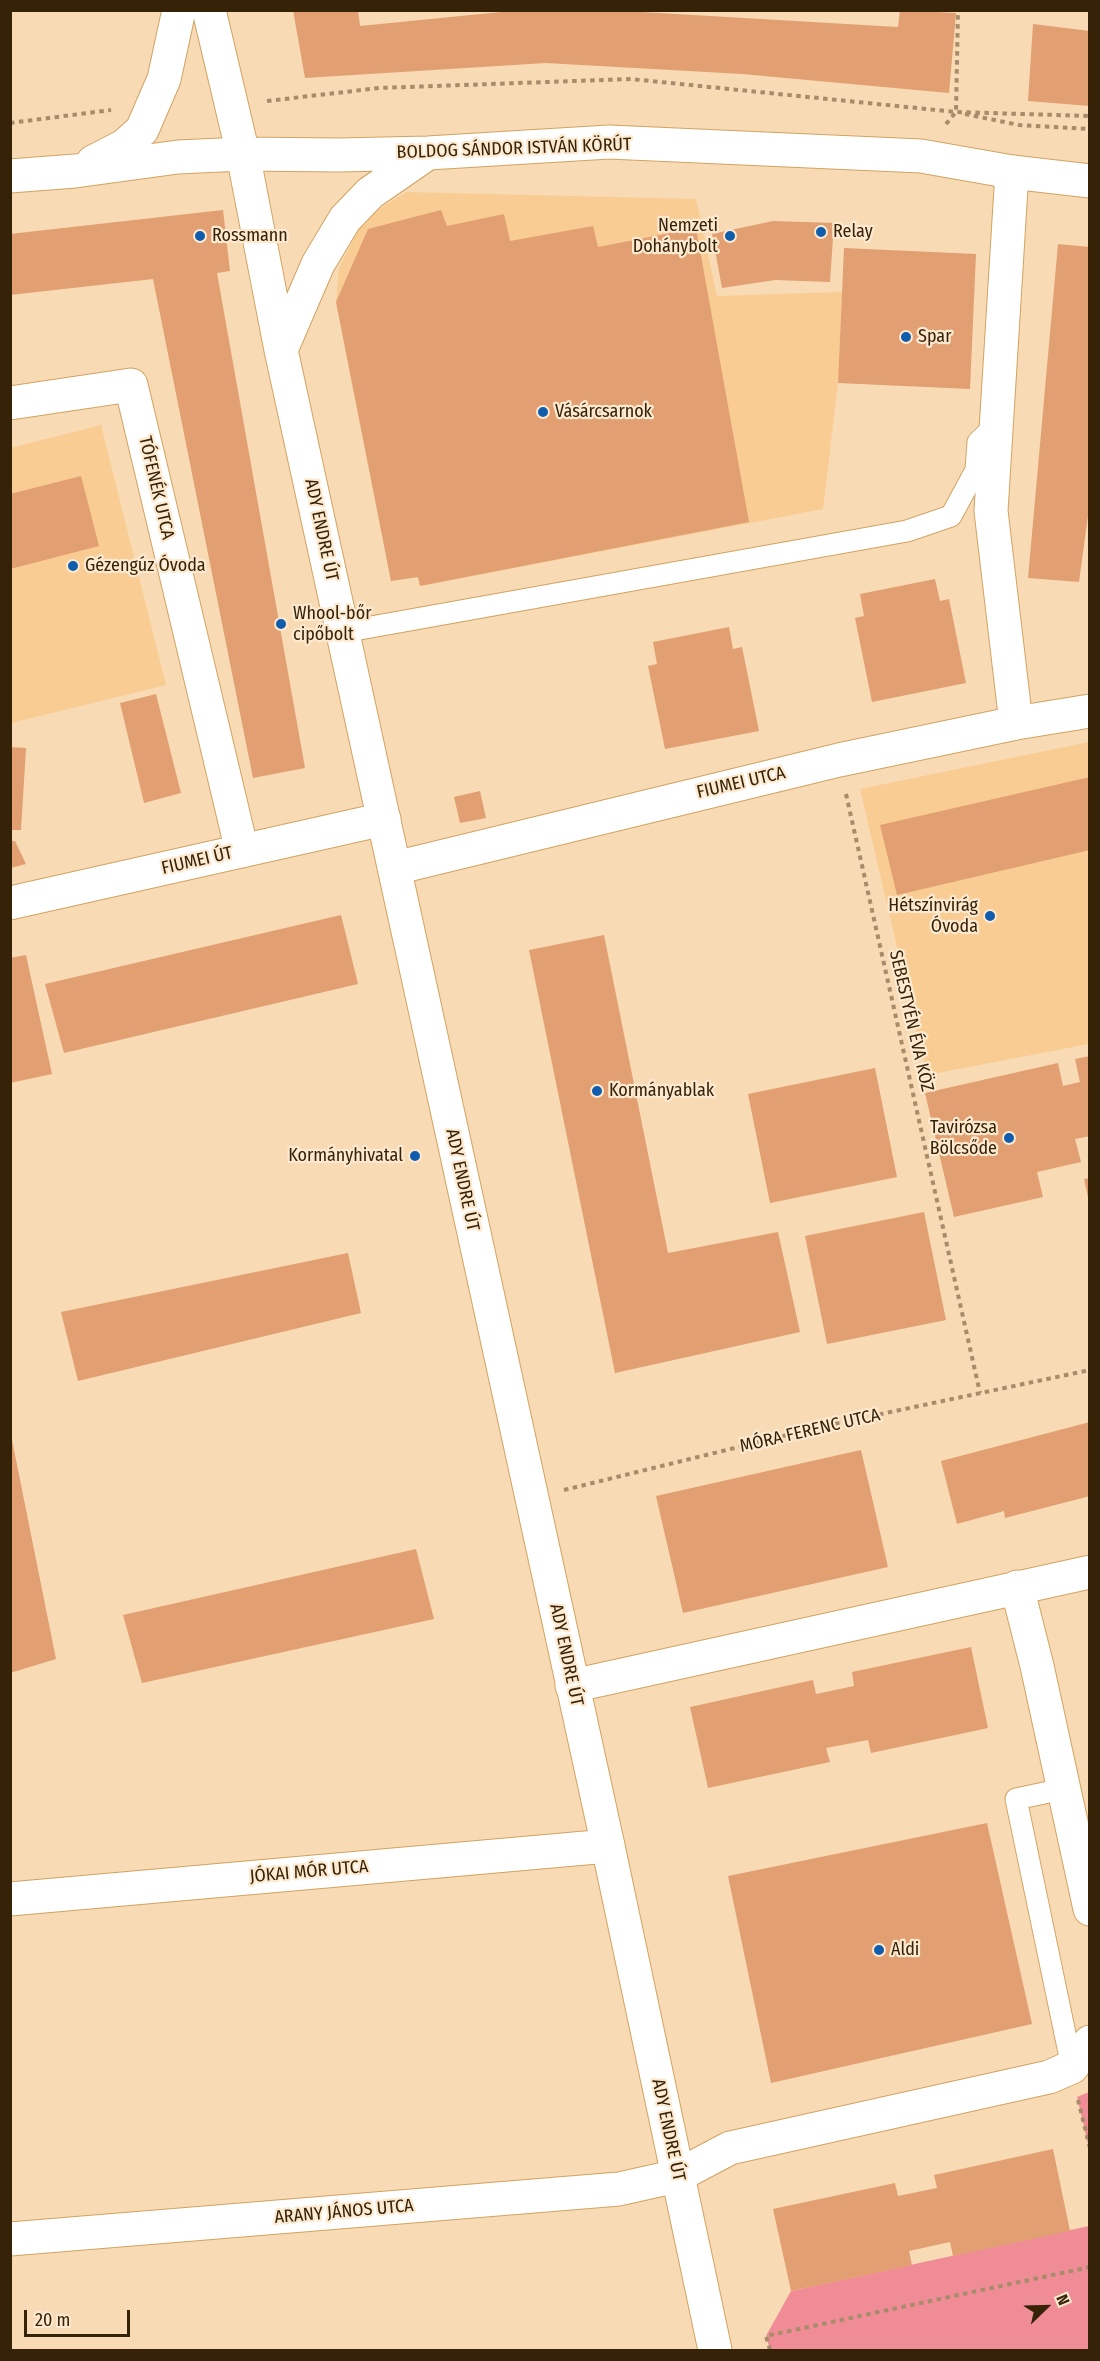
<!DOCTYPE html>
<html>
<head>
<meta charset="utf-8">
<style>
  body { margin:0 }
  #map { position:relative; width:1100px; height:2361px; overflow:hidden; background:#f8dab4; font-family:"Fira Sans Condensed",sans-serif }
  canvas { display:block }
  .frame { position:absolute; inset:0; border:12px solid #362307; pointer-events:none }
  .north { position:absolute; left:1016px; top:2277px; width:60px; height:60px; -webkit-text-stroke:4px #fde9cf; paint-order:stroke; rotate:67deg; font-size:16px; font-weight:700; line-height:24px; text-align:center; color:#362307 }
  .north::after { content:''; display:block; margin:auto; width:21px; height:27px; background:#362307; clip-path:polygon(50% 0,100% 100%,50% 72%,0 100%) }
  .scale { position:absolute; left:24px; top:2310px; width:106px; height:27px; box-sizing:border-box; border:3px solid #362307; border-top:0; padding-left:8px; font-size:18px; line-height:21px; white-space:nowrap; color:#362307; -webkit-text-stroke:4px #fde9cf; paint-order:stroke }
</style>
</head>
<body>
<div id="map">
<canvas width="1100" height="2361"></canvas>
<div class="frame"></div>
<div class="north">N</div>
<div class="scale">20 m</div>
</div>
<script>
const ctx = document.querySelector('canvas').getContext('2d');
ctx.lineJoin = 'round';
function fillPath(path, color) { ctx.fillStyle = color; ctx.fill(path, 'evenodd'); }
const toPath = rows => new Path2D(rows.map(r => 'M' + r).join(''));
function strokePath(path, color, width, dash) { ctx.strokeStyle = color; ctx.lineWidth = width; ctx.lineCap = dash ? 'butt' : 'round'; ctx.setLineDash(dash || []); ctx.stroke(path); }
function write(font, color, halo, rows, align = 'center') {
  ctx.font = font + ' "Fira Sans Condensed",sans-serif'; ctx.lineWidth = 4.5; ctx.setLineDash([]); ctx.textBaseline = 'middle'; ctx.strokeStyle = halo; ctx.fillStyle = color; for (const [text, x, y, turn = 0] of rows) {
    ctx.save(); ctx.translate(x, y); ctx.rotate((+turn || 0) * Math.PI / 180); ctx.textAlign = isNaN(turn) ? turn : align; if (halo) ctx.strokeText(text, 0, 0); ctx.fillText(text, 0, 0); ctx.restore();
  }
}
const built = toPath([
  [406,192,696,199,717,296,842,292,838,383,823,509,420,586,418,577,391,581,336,302,339,268,364,219],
  [101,425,166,685,11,723,10,448],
  [1089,742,1089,1044,927,1075,860,789]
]);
const green = toPath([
  [1089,2092,1089,2148,1077,2097],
  [1089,2226,1089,2350,770,2350,766,2336,791,2291]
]);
const building = toPath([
  [293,10,358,10,360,26,521,10,608,10,898,27,900,10,956,13,949,93,742,74,546,63,305,78],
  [1033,24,1090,31,1090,106,1028,101],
  [223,210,230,271,217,273,305,768,253,778,153,279,10,295,10,234],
  [441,210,447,226,504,214,510,241,593,226,598,247,696,228,749,522,420,586,418,577,391,581,336,302,368,229],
  [773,221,834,223,830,282,775,280,722,288,712,234],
  [1058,244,1090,247,1090,501,1079,582,1028,578],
  [844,248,976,254,970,389,838,383],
  [81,476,99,546,10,569,10,494],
  [935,579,940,601,949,599,966,683,872,702,855,618,864,616,860,594],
  [729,627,733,649,742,647,759,731,665,749,648,666,657,664,653,642],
  [156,694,181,793,144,803,120,703],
  [10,747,26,748,21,830,10,830],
  [1090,777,1090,850,897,895,880,825],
  [480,791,486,818,460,823,454,797],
  [10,841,15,841,26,864,10,868],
  [341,915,358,984,64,1053,45,984],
  [604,935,668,1253,778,1232,800,1332,615,1373,529,950],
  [26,955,52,1074,10,1083,10,958],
  [1090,1056,1090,1136,1075,1139,1081,1162,1037,1172,1043,1197,954,1217,925,1093,1058,1063,1063,1086,1080,1082,1075,1059],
  [875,1068,897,1177,770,1203,748,1094],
  [1090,1178,1090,1202,1089,1202,1084,1179],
  [924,1212,946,1320,827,1344,805,1236],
  [348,1253,361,1313,78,1381,61,1312],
  [1090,1422,1090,1496,1005,1518,1004,1511,957,1524,941,1461],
  [10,1430,56,1659,10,1673],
  [861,1450,888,1567,683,1613,656,1496],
  [416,1549,434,1619,142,1683,123,1615],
  [971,1647,988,1728,871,1753,868,1740,826,1748,830,1762,708,1788,690,1707,813,1680,816,1694,854,1686,852,1672],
  [987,1823,1032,2024,771,2083,728,1876],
  [1053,2149,1070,2231,953,2256,950,2242,909,2251,912,2265,791,2291,773,2209,895,2183,898,2196,937,2188,934,2175]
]);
const path = toPath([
  [267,101,379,88,631,79,956,112,1090,116],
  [965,114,1019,125,1090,129],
  [10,123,111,110],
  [946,124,956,112,958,10],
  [846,794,980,1393],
  [564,1490,824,1426,1090,1370],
  [1078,2100,1090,2148],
  [770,2350,766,2336,1090,2267]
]);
const service = toPath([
  [343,632,907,531,951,516,976,470,978,442,996,425],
  [1063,1789,1016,1799,1072,2067,1076,2066]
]);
const minor = toPath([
  [1012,172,991,511,1016,723],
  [10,403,131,385,242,851],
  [395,868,839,760,1016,723,1090,711],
  [10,903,384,819],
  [1017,1587,1037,1666,1090,1909],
  [572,1686,1090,1572],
  [10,1899,608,1846],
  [10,2239,619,2189,677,2176,730,2148,1049,2077,1072,2067,1090,2042]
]);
const tertiary = toPath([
  [209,10,243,154,281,350,608,1846,715,2350],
  [93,162,124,146,142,130,164,79,179,10],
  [10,176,75,171,178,157,243,154,339,155,428,153,609,142,921,156,1012,172,1090,181],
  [281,350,318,264,345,219,370,193,428,153]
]);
const markers = [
  [821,232,6,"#0f5dac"],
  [200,236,6,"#0f5dac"],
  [730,236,6,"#0f5dac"],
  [906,337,6,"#0f5dac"],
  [543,412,6,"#0f5dac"],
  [73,566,6,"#0f5dac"],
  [281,624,6,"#0f5dac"],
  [990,916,6,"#0f5dac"],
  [597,1091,6,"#0f5dac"],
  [1009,1138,6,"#0f5dac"],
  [415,1156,6,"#0f5dac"],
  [879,1950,6,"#0f5dac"]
];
const streetNames = [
  ["BOLDOG SÁNDOR ISTVÁN KÖRÚT",514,149,-2],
  ["TÓFENÉK UTCA",156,488,77],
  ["ADY ENDRE ÚT",321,530,78],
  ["FIUMEI UTCA",741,783,-13],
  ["FIUMEI ÚT",197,861,-13],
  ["SEBESTYÉN ÉVA KÖZ",911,1021,77],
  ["ADY ENDRE ÚT",462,1180,78],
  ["MÓRA FERENC UTCA",810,1431,-13],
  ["ADY ENDRE ÚT",566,1655,78],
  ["JÓKAI MÓR UTCA",309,1872,-5],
  ["ADY ENDRE ÚT",668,2130,78],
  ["ARANY JÁNOS UTCA",344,2212,-5]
];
const poiNames = [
  ["Nemzeti",718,226,"right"],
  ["Dohánybolt",718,247,"right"],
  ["Relay",833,232],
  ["Rossmann",212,236],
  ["Spar",918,337],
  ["Vásárcsarnok",555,412],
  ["Gézengúz Óvoda",85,566],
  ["Whool-bőr",293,614],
  ["cipőbolt",293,635],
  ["Hétszínvirág",978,906,"right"],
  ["Óvoda",978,927,"right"],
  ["Kormányablak",609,1091],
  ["Tavirózsa",997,1128,"right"],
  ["Bölcsőde",997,1149,"right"],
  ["Kormányhivatal",403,1156,"right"],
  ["Aldi",891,1950]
];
fillPath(built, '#f8cc93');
fillPath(green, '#f08c96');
fillPath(building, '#e29f72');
strokePath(service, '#d2a361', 23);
strokePath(minor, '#d2a361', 35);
strokePath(tertiary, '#d2a361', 35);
strokePath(path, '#a68c6b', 4, [4.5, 4.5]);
strokePath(service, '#fff', 21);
strokePath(minor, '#fff', 33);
strokePath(tertiary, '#fff', 33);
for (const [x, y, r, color] of markers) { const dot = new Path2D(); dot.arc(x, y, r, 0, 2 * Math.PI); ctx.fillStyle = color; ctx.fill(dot); strokePath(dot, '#fde9cf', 2); }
write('18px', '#362307', '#fde9cf', streetNames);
write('18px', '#362307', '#fde9cf', poiNames, 'left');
</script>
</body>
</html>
